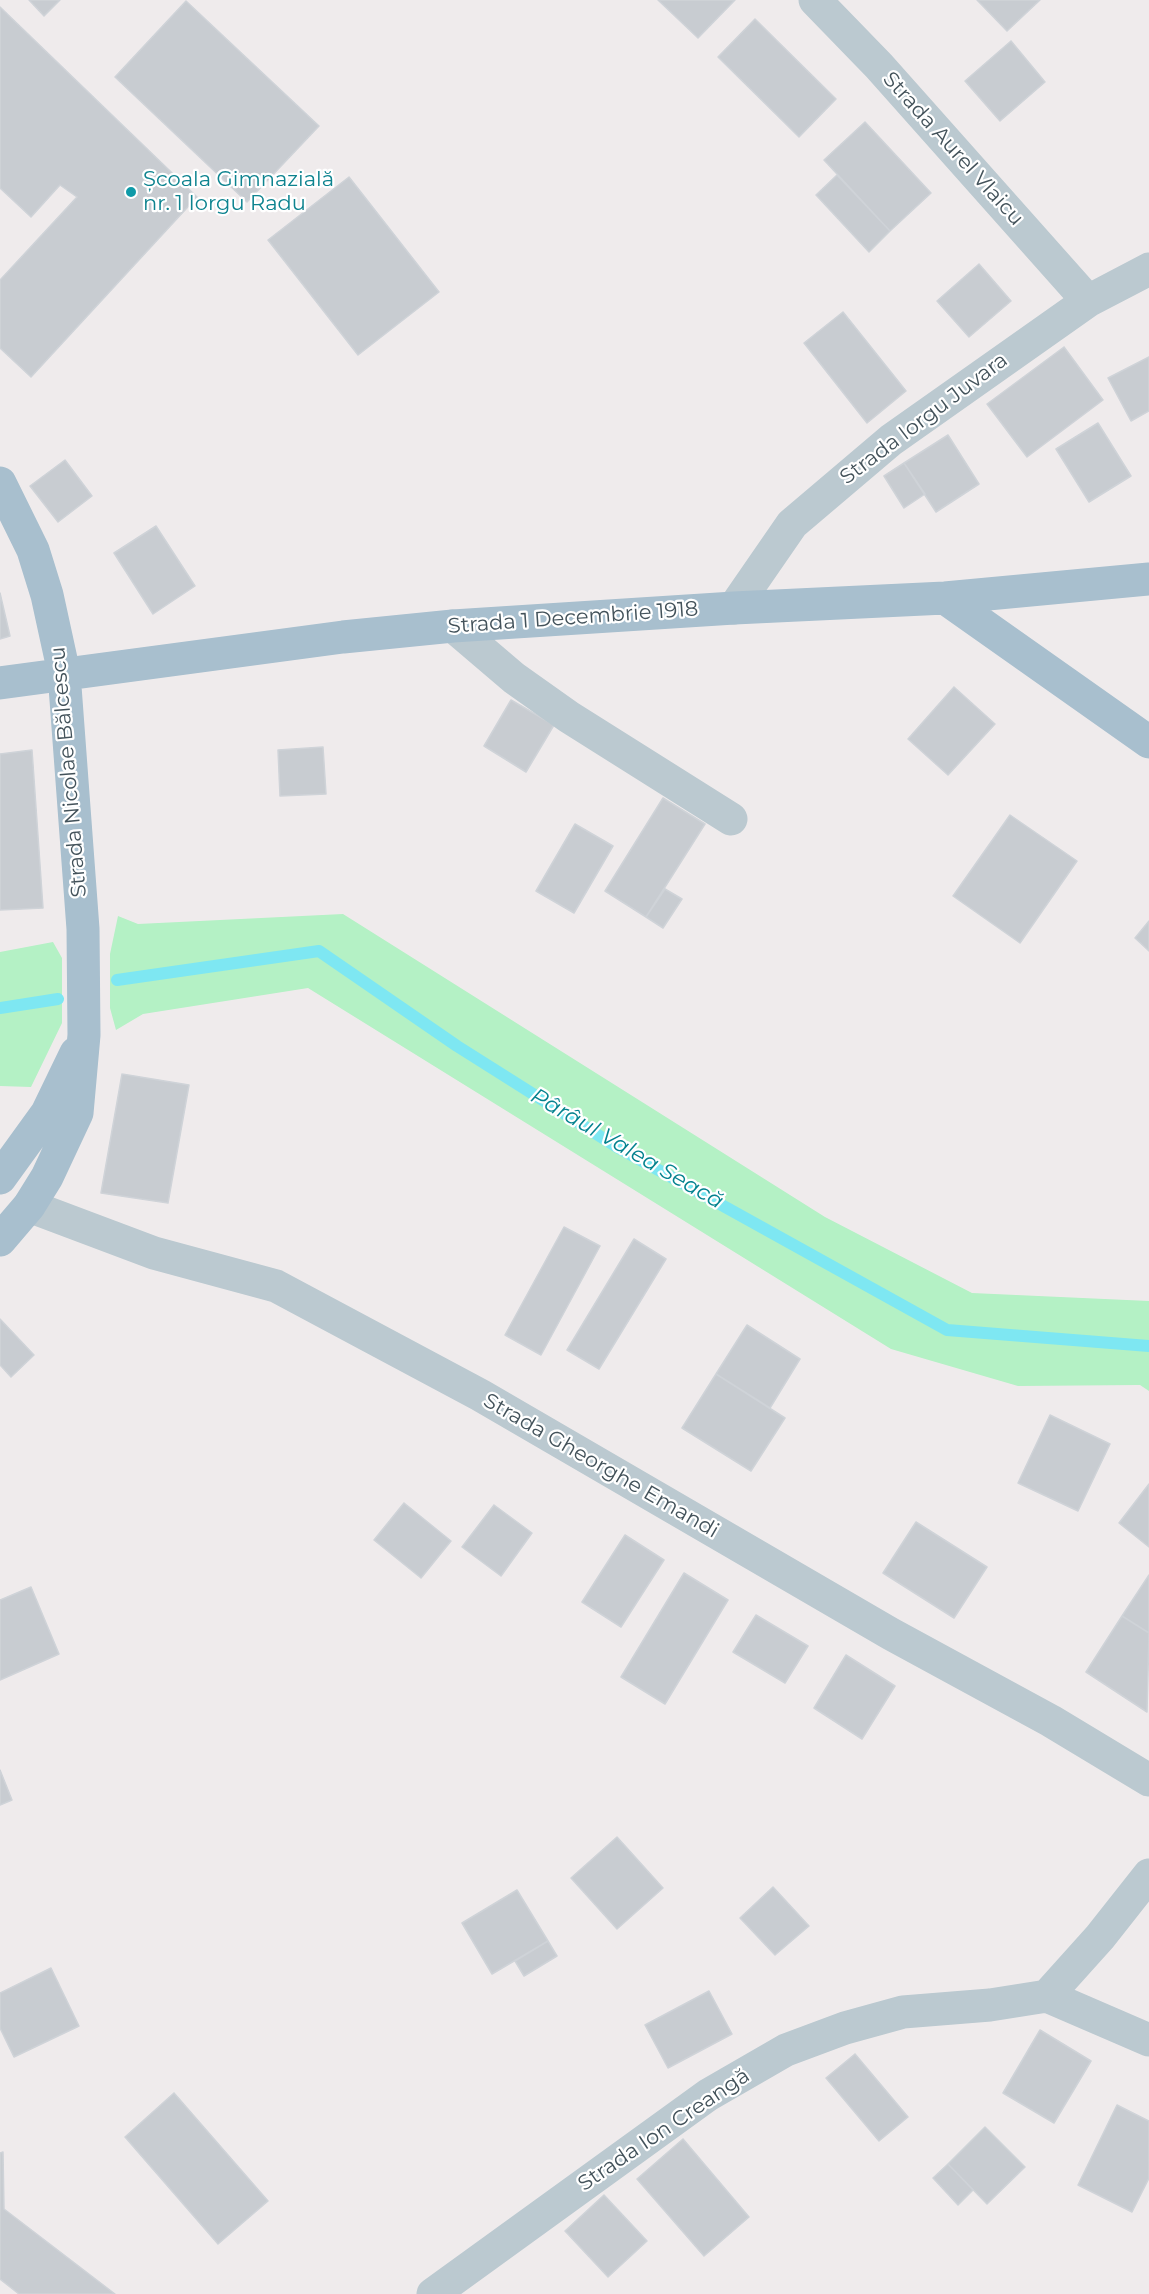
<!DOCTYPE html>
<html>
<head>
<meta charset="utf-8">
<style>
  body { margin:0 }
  canvas { display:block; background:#efebec }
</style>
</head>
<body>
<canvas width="1149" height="2294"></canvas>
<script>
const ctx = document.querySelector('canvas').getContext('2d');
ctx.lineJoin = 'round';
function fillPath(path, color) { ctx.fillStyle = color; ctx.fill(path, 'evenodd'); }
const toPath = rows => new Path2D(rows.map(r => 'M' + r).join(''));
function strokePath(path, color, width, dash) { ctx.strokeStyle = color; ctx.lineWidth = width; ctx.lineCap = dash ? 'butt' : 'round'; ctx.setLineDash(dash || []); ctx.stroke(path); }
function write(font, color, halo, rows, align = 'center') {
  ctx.font = font + ' Montserrat,sans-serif'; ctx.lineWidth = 4.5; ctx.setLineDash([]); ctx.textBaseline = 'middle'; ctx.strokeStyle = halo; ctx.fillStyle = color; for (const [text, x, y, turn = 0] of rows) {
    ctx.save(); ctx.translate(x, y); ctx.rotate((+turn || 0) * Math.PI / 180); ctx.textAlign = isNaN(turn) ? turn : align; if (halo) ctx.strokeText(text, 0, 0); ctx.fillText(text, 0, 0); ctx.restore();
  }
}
const green = toPath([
  [343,914,825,1217,972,1293,1149,1301,1149,1391,1140,1385,1018,1386,891,1349,308,988,143,1014,116,1030,110,1008,110,954,118,916,138,924],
  [53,942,62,958,62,1023,31,1087,0,1086,0,952]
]);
const stream = toPath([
  [117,980,319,951,457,1046,617,1147,947,1330,1149,1346],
  [0,1008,58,999]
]);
const building = toPath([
  [29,0,60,0,44,16,29,0],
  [658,0,735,0,698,38,658,0],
  [977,0,1040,0,1007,31,977,0],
  [186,1,319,126,247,202,115,77,186,1],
  [0,7,197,197,31,377,0,348,0,280,77,197,60,185,31,217,0,188,0,7],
  [755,19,836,99,799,137,718,57,755,19],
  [1011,41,1045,82,1000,121,965,81,1011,41],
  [865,122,931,193,890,231,824,160,865,122],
  [837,175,890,231,869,252,816,195,837,175],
  [349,177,439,292,358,355,268,240,349,177],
  [979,264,1011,301,969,337,937,301,979,264],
  [843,312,906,391,867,423,804,343,843,312],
  [1064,347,1103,400,1027,457,987,404,1064,347],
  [1149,357,1149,411,1131,421,1108,378,1149,357],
  [1098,423,1131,476,1089,502,1056,449,1098,423],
  [948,435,979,484,936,512,904,463,948,435],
  [65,460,92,496,58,522,30,486,65,460],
  [904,463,925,494,904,508,884,476,904,463],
  [156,526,195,586,153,614,114,553,156,526],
  [0,593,10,636,0,639,0,593],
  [954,687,995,724,948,775,908,739,954,687],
  [511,700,554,725,526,772,484,746,511,700],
  [323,747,326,794,280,796,278,750,323,747],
  [32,750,43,908,0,910,0,754,32,750],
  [663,798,705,824,646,917,605,891,663,798],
  [1010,815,1077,861,1020,943,953,896,1010,815],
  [575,824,613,846,574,913,536,891,575,824],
  [665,889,682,899,663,928,646,917,665,889],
  [1149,921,1149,951,1135,938,1149,921],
  [122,1074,189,1085,168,1203,101,1193,122,1074],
  [564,1227,600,1246,541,1355,505,1335,564,1227],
  [634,1239,666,1259,599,1369,567,1350,634,1239],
  [0,1319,34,1355,11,1377,0,1365,0,1319],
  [747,1325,800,1359,770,1408,716,1374,747,1325],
  [716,1374,785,1418,751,1471,682,1428,716,1374],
  [1050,1415,1110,1444,1078,1511,1018,1483,1050,1415],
  [1149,1484,1149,1547,1119,1523,1149,1484],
  [404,1503,451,1541,421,1578,374,1540,404,1503],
  [494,1505,532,1533,501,1576,462,1547,494,1505],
  [916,1522,987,1567,954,1618,883,1573,916,1522],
  [625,1535,664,1560,621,1627,582,1602,625,1535],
  [684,1573,728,1600,665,1704,621,1677,684,1573],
  [1149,1575,1149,1633,1122,1616,1149,1575],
  [31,1587,59,1654,0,1680,0,1600,31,1587],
  [756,1615,808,1646,785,1683,733,1652,756,1615],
  [1122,1616,1149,1633,1147,1712,1086,1672,1122,1616],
  [846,1655,895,1686,862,1739,814,1708,846,1655],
  [0,1770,12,1800,0,1805,0,1770],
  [617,1837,663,1888,617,1929,571,1878,617,1837],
  [773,1887,809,1926,775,1955,740,1918,773,1887],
  [517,1890,548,1941,492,1974,462,1923,517,1890],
  [548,1941,557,1956,524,1976,515,1961,548,1941],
  [51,1968,79,2026,14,2057,0,2028,0,1993,51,1968],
  [709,1991,732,2034,668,2068,645,2025,709,1991],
  [1040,2030,1091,2061,1054,2123,1003,2093,1040,2030],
  [855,2054,908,2117,879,2141,826,2078,855,2054],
  [174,2093,268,2201,218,2244,125,2137,174,2093],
  [1117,2105,1149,2121,1149,2178,1132,2212,1078,2185,1117,2105],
  [985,2127,1025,2167,987,2204,948,2164,985,2127],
  [683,2139,749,2217,704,2256,637,2179,683,2139],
  [3,2152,4,2209,115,2294,19,2294,0,2279,0,2153,3,2152],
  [948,2164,973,2190,958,2205,933,2178,948,2164],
  [604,2195,647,2241,608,2277,565,2231,604,2195]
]);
const minor = toPath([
  [815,0,879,66,1088,301],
  [734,608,792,524,891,440,1088,301,1149,269],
  [453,626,514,678,569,717,731,819],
  [29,1206,154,1253,276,1286,480,1395,891,1634,1051,1721,1149,1780],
  [1047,1996,1149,2040],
  [433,2294,708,2095,786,2050,845,2028,903,2012,990,2005,1047,1996,1100,1937,1149,1875]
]);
const major = toPath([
  [0,483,33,550,47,595,64,673,83,929,84,1035,77,1113,47,1177,29,1206,0,1240],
  [945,598,1149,742],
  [0,683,343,637,453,626,734,608,945,598,1149,579],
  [0,1178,47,1113,76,1053]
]);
const markers = [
  [131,192,6,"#0f9aa8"]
];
const streetNames = [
  ["Strada Aurel Vlaicu",953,149,48],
  ["Strada Iorgu Juvara",924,419,-37],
  ["Strada 1 Decembrie 1918",573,618,-4],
  ["Strada Nicolae Bălcescu",69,772,-95],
  ["Strada Gheorghe Emandi",601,1466,30],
  ["Strada Ion Creangă",664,2130,-34]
];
const cultureNames = [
  ["Școala Gimnazială",143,180],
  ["nr. 1 Iorgu Radu",143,204]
];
const waterNames = [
  ["Pârâul Valea Seacă",627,1149,30]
];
fillPath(green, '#b4f1c5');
strokePath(stream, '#7ee7f2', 12);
fillPath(building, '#c8ccd1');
strokePath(building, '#cfd3d8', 1.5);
strokePath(minor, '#bbc9d0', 33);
strokePath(major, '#a8bfce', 33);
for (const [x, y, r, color] of markers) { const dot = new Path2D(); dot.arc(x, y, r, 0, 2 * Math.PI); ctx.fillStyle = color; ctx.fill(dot); strokePath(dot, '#fff', 2); }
write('21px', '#43525a', '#fff', streetNames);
write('21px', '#0d838f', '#fff', cultureNames, 'left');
write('italic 22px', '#04828f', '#fff', waterNames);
</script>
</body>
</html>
